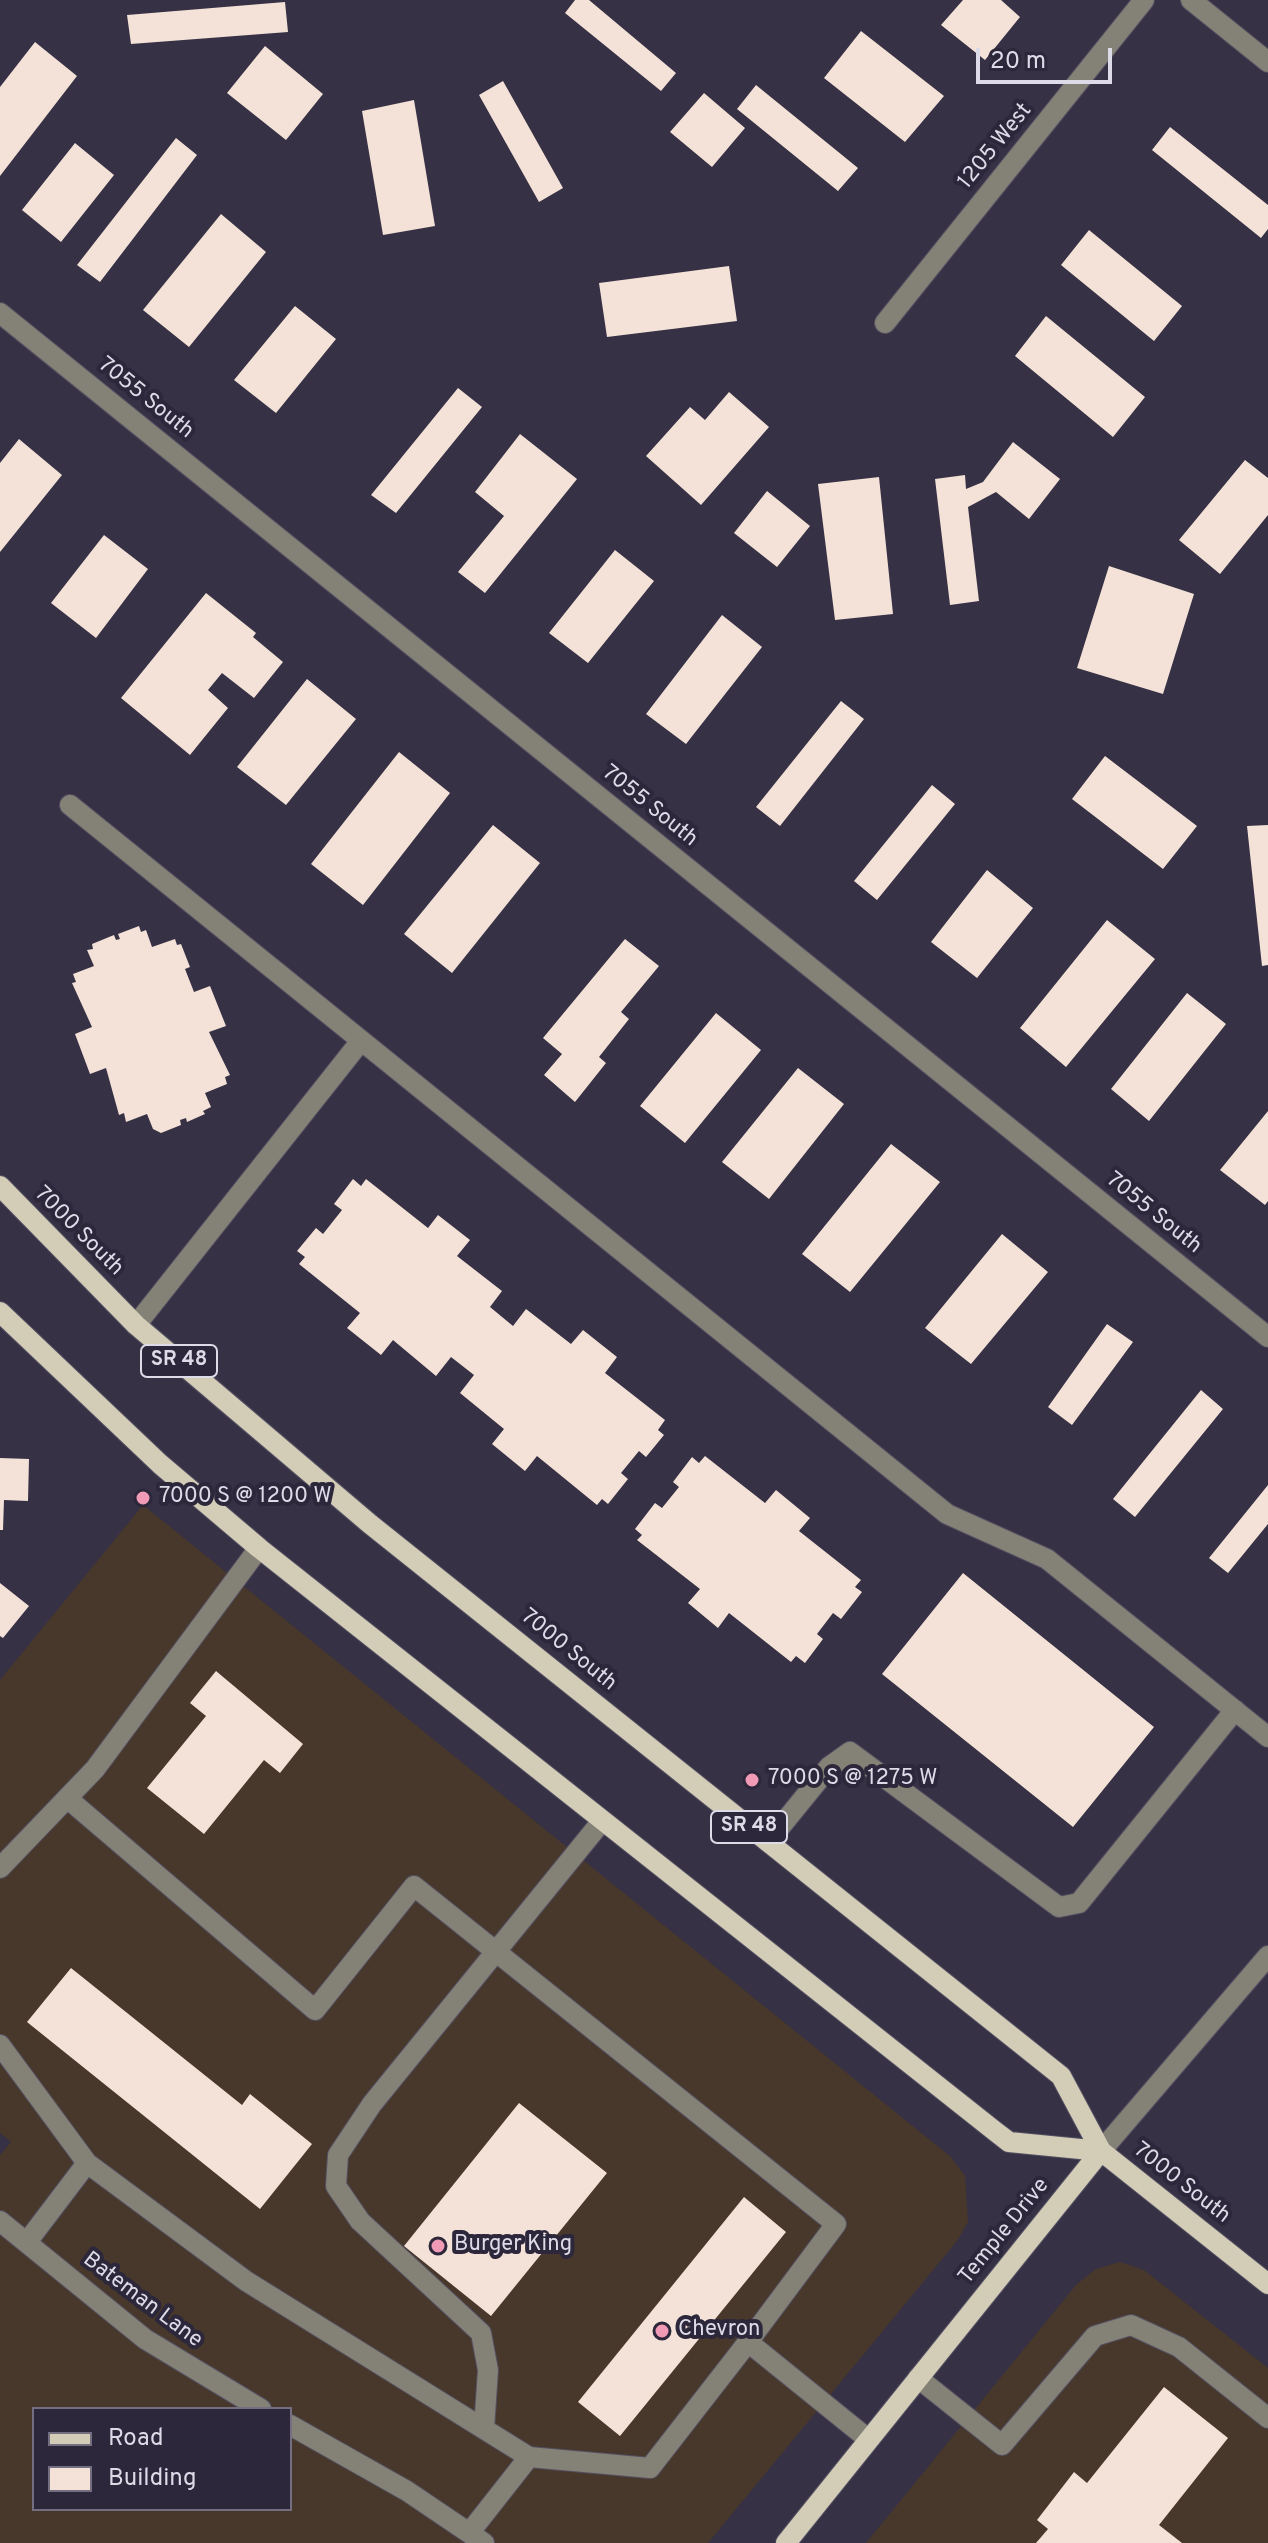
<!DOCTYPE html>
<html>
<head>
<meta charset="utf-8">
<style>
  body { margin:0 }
  #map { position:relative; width:1268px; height:2543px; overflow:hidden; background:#363144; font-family:Overpass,sans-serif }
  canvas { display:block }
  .legend { position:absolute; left:32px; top:2407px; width:260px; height:104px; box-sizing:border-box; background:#2c273a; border:2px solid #736f80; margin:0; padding:10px 14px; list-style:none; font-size:24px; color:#dedbe8 }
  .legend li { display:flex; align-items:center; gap:16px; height:40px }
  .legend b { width:40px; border:2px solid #736f80 }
  .scale { position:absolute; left:976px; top:48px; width:136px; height:36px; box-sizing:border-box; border:4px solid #dedbe8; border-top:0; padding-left:10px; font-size:24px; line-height:28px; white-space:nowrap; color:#dedbe8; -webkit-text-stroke:6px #2c273a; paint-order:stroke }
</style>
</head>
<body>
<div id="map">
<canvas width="1268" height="2543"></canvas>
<ul class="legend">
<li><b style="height:10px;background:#d3cdb8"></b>Road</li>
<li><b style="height:22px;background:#f4e2d8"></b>Building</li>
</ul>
<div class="scale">20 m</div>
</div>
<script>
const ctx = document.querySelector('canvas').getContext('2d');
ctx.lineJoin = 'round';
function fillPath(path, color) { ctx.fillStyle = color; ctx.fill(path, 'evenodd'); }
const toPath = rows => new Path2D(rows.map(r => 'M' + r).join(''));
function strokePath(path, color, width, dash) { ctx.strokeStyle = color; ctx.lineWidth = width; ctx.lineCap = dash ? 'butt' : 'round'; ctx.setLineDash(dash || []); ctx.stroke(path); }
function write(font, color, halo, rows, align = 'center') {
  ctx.font = font + ' Overpass,sans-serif'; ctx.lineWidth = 8; ctx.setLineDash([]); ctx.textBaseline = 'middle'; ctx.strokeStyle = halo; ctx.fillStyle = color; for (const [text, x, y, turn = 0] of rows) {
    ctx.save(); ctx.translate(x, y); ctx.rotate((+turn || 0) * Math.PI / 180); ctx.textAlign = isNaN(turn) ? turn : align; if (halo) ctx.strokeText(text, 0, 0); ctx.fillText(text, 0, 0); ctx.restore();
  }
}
const commercial = toPath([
  [143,1505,951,2157,965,2176,968,2222,957,2241,708,2543,0,2543,0,2155,11,2142,0,2133,0,1680],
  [34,2409,290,2409,290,2509,34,2509],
  [1120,2262,1144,2270,1268,2368,1268,2543,866,2543,1076,2285,1096,2269]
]);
const building = toPath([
  [575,0,589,0,676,73,661,91,565,13],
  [963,0,1001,0,1020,17,985,60,941,25],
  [285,2,288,32,131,44,127,15],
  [861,31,944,96,905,142,824,78],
  [35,42,77,76,0,176,0,87],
  [265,46,323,94,286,140,227,93],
  [503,81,563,188,539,202,479,95],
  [756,85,858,168,838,191,737,109],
  [704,93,745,128,712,167,670,132],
  [414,100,435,226,383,235,362,111],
  [1170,127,1268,205,1268,229,1261,238,1152,150],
  [176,138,197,155,100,282,77,265],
  [75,143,114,175,61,242,22,210],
  [221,214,266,252,189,347,143,310],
  [1089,230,1182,306,1154,341,1061,265],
  [729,266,737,321,607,337,599,283],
  [295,306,336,339,276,413,234,380],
  [1046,316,1145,397,1113,437,1015,356],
  [458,388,482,407,396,513,371,495],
  [729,392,769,427,701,505,646,456,690,407,705,420],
  [520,434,577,479,485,593,458,572,504,516,475,492],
  [19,439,62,475,0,552,0,463],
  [1013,442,1060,479,1029,519,996,492,968,507,979,601,950,605,935,479,965,475,966,489,983,482],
  [1245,460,1268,478,1268,515,1220,574,1179,540],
  [879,477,893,614,835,620,818,484],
  [767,491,810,526,777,567,734,533],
  [104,535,148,569,96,638,51,603],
  [615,550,654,581,588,663,549,633],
  [1109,566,1194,594,1163,694,1077,668],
  [206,593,256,633,253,637,283,662,254,698,222,673,208,690,228,708,190,755,121,698],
  [722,615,762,647,686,744,646,714],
  [307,679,356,719,286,805,237,767],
  [841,701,864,719,780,826,756,807],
  [399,752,450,793,363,905,311,864],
  [1105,756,1197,826,1163,869,1072,799],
  [932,785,955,804,877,900,854,881],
  [493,825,540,863,452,973,404,934],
  [1268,825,1268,965,1262,966,1247,826],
  [987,870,1033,908,977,978,931,942],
  [1107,920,1155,959,1066,1067,1020,1028],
  [139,926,141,932,146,930,152,947,175,939,177,945,181,944,190,967,185,969,194,992,210,986,226,1026,209,1032,230,1075,225,1077,227,1084,205,1093,211,1107,203,1111,205,1114,187,1122,186,1118,180,1120,181,1125,161,1133,153,1129,147,1114,126,1122,124,1113,119,1115,106,1068,90,1074,75,1034,92,1027,72,983,76,982,73,974,94,966,87,950,93,949,92,944,114,935,116,940,120,939,118,934],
  [625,939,659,966,621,1012,629,1019,599,1057,606,1063,575,1102,544,1075,562,1054,543,1038],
  [1187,993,1226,1024,1149,1121,1111,1089],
  [716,1013,761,1050,685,1143,640,1106],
  [798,1068,844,1104,769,1199,722,1162],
  [1268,1111,1268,1201,1265,1205,1220,1170],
  [891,1144,940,1182,850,1292,802,1254],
  [353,1179,361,1186,366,1179,428,1228,438,1215,470,1240,457,1256,502,1291,490,1307,513,1326,526,1309,571,1344,583,1330,617,1357,605,1373,665,1420,658,1430,664,1435,646,1457,639,1451,621,1473,628,1479,608,1504,602,1499,597,1505,537,1456,525,1471,492,1444,504,1429,460,1393,474,1375,451,1357,436,1376,393,1340,381,1355,347,1328,360,1313,299,1264,305,1257,297,1251,316,1228,323,1234,342,1210,334,1204],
  [1002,1234,1048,1272,971,1364,925,1328],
  [1107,1324,1133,1342,1072,1425,1048,1407],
  [1201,1390,1223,1409,1135,1517,1113,1499],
  [705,1456,765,1503,776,1490,810,1518,799,1531,861,1580,855,1587,862,1592,841,1619,833,1613,817,1634,823,1639,805,1663,796,1656,791,1662,729,1613,718,1628,688,1603,700,1589,637,1540,642,1535,635,1529,655,1503,662,1508,679,1487,673,1482,692,1457,699,1463],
  [0,1458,29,1459,28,1501,4,1500,3,1530,0,1530],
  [1268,1485,1268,1524,1228,1573,1209,1558],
  [963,1573,1154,1727,1073,1827,882,1674],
  [0,1583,29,1606,3,1638,0,1636],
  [216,1671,303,1744,280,1773,264,1760,204,1834,147,1788,206,1716,190,1703],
  [71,1968,242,2105,250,2094,312,2144,260,2209,27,2022],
  [519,2103,607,2173,491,2316,404,2246],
  [744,2197,786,2232,620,2436,578,2402],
  [1164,2387,1228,2438,1159,2525,1182,2543,1036,2543,1048,2529,1037,2520,1074,2472,1087,2483]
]);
const minor = toPath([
  [1191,0,1268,62],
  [0,313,1268,1337],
  [885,323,1144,0],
  [70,805,947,1514,1047,1559,1268,1737],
  [136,1325,360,1042],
  [67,1798,315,2010,414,1886,836,2224,748,2342],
  [768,1842,829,1767,850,1752,1059,1907,1079,1903,1235,1710],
  [0,1868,95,1769,259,1548],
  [0,2045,87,2163],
  [1101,2151,1268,1956],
  [0,2221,145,2339,261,2409],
  [27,2242,87,2163,246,2281,529,2457,470,2532],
  [918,2378,1002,2445,1095,2336,1131,2325,1179,2347,1268,2418],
  [290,2425,407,2491,484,2543],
  [484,2429,488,2370,481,2333,360,2221,336,2186,338,2155,372,2104,602,1821],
  [529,2457,650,2468,748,2342,868,2439]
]);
const major = toPath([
  [0,1186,136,1325,370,1524,1061,2076,1101,2151,1268,2284],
  [0,1312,160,1464,259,1548,996,2132,1009,2142,1101,2151],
  [786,2543,1101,2151]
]);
const markers = [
  [143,1498,8,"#f09ab5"],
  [752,1780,8,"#f09ab5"],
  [438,2246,8,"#f09ab5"],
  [662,2331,8,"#f09ab5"]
];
const shields = [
  [179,1361,76],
  [749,1827,76]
];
const shieldNames = [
  ["SR 48",179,1361],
  ["SR 48",749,1827]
];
const streetNames = [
  ["1205 West",996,147,-51],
  ["7055 South",145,399,39],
  ["7055 South",649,807,39],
  ["7055 South",1153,1214,39],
  ["7000 South",78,1232,45],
  ["7000 South",568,1651,39],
  ["7000 South",1181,2184,38],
  ["Temple Drive",1005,2232,-51],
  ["Bateman Lane",142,2301,37]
];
const poiNames = [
  ["7000 S @ 1200 W",159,1498],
  ["7000 S @ 1275 W",768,1780],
  ["Burger King",454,2246],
  ["Chevron",678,2331]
];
fillPath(commercial, '#48382c');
fillPath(building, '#f4e2d8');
strokePath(minor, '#545062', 22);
strokePath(major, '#545062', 22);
strokePath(minor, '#848176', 20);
strokePath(major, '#d3cdb8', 20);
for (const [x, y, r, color] of markers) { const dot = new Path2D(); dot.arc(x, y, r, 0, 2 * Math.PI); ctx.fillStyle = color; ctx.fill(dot); strokePath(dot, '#2c273a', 3); }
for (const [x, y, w] of shields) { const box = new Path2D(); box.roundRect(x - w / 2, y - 16, w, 32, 6); ctx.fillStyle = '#2c273a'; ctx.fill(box); strokePath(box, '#dedbe8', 2); }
write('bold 20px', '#dedbe8', null, shieldNames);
write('22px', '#dedbe8', '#2c273a', streetNames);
write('22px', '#dedbe8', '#2c273a', poiNames, 'left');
</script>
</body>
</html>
